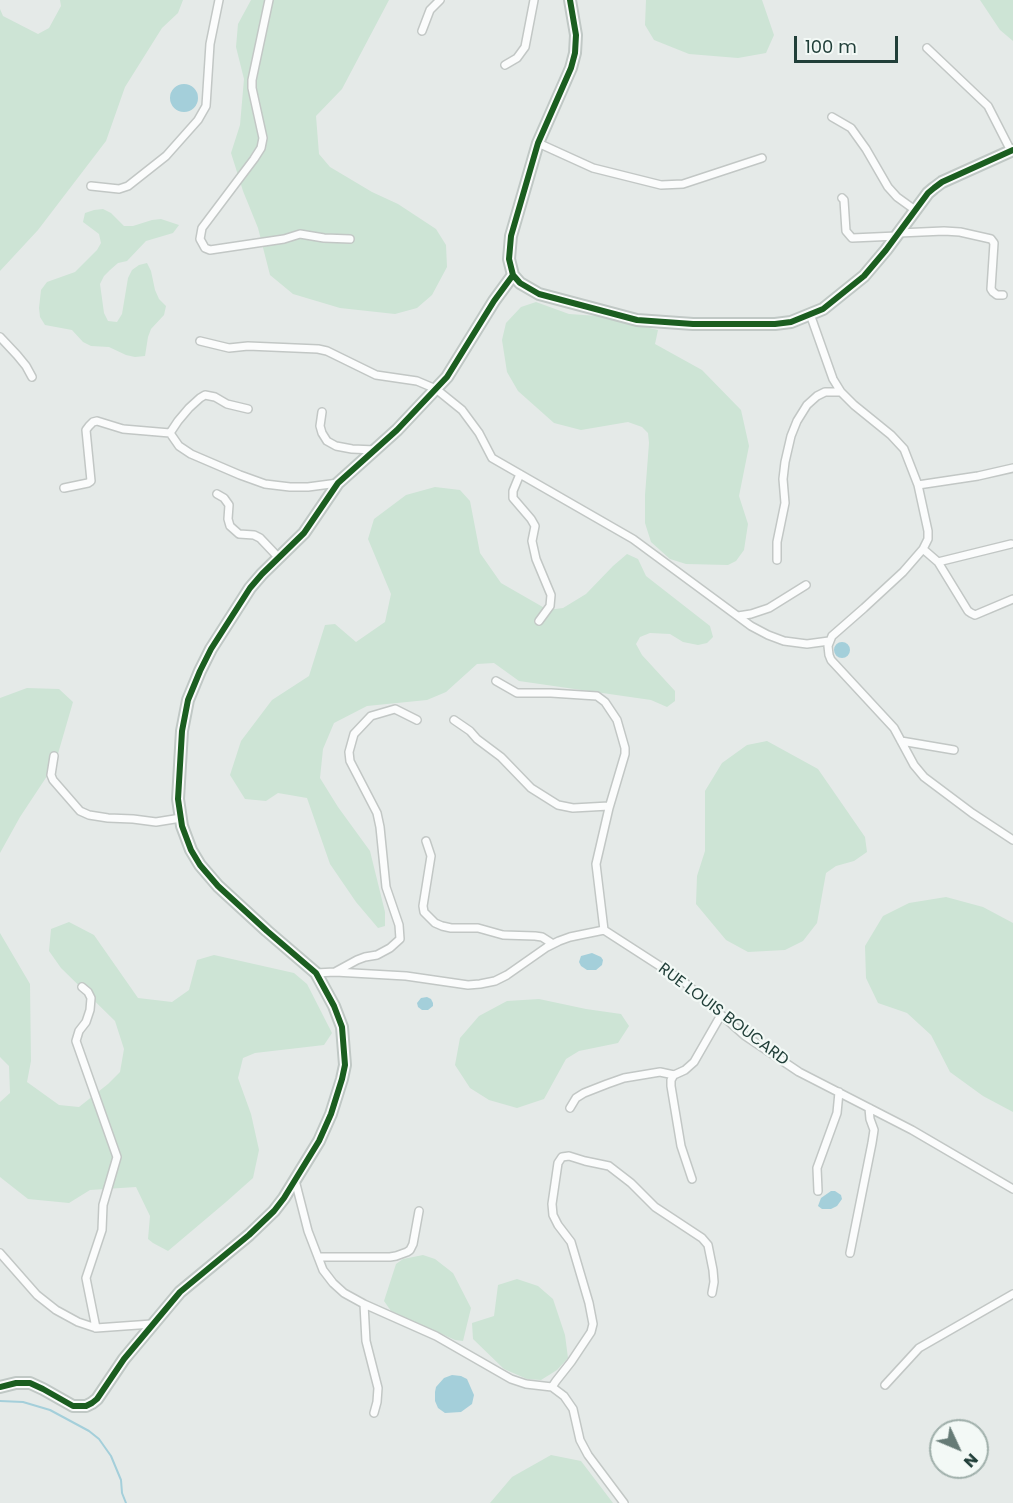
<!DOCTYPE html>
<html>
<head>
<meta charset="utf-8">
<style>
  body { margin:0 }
  #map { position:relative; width:1013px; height:1503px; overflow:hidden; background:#e5eae8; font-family:Poppins,sans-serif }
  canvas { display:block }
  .north { position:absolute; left:929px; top:1419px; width:60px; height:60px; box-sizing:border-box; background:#f3f9f6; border:2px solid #9fafaa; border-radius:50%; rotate:134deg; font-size:16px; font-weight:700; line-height:24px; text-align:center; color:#213f39 }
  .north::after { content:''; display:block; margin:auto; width:21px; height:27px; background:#667b76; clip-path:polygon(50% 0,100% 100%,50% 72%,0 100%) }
  .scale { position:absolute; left:794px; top:36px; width:104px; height:27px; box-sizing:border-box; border:3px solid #213f39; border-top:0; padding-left:8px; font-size:18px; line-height:21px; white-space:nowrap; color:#213f39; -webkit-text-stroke:4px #f3f9f6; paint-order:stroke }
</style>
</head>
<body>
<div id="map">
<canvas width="1013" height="1503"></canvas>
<div class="north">N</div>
<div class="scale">100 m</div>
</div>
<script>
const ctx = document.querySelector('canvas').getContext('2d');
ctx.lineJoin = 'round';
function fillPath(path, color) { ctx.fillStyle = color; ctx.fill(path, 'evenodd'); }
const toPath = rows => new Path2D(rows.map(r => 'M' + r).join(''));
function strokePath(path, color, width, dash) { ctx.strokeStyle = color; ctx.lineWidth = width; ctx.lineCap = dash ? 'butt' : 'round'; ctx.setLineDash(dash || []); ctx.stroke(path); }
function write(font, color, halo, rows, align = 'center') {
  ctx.font = font + ' Poppins,sans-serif'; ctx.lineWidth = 4.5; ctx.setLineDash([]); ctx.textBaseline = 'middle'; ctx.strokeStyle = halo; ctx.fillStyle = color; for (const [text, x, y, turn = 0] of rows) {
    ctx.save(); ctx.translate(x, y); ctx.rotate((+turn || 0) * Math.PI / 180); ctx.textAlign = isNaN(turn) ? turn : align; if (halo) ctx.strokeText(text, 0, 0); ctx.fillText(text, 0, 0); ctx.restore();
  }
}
const green = toPath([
  [60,0,183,0,178,13,162,28,125,87,106,141,38,230,0,271,0,9,3,16,38,34,49,28,61,6],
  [251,0,389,0,342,89,316,116,319,154,330,167,372,192,398,204,436,229,446,245,447,267,432,295,417,308,395,314,340,308,293,294,270,275,258,228,243,191,231,153,240,125,244,79,236,47,238,24],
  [646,0,762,0,774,35,766,53,738,58,689,54,654,40,645,25],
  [980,0,1013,0,1013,41,1000,30],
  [103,209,111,213,124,226,133,226,152,220,161,219,179,225,173,233,146,241,127,261,118,263,110,270,104,276,100,284,104,313,108,321,117,322,122,314,128,278,132,270,139,265,147,263,151,271,155,290,159,299,166,306,164,315,151,329,148,337,145,356,135,357,126,355,109,347,91,346,83,342,72,330,45,325,40,317,39,308,41,290,47,282,75,272,97,250,101,243,99,234,83,222,85,213,94,210],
  [536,302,569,314,598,316,658,330,655,344,702,370,741,410,749,446,739,496,748,524,744,550,736,561,728,565,686,564,670,559,651,542,645,523,645,495,649,443,648,433,642,427,628,422,581,430,554,423,518,391,507,372,502,340,506,323,521,307],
  [435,487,460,490,470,501,480,553,501,583,548,610,563,608,586,594,613,566,627,554,638,559,646,576,710,626,713,637,707,643,698,645,683,642,670,634,650,633,640,637,636,644,642,655,675,691,675,701,667,707,651,700,519,681,494,663,477,664,446,692,427,700,367,706,334,723,323,749,320,778,338,807,370,851,385,912,385,926,378,928,356,902,330,864,307,798,278,793,266,801,245,799,230,775,241,741,272,700,309,676,325,625,335,624,356,642,385,622,391,594,368,539,374,519,406,495],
  [27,688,59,689,73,702,55,764,20,817,0,853,0,698],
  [767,741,818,769,865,837,867,852,854,861,836,866,826,873,817,923,803,941,785,950,748,952,726,940,696,904,697,876,705,851,705,791,722,763,747,745],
  [946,897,983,907,1013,923,1013,1112,983,1096,950,1072,931,1035,907,1013,878,1003,866,978,865,946,883,916,909,903],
  [69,922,94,935,138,998,172,1002,189,990,197,960,214,955,294,973,307,984,332,1033,324,1045,255,1053,243,1058,238,1078,251,1114,259,1150,253,1178,226,1202,168,1251,153,1243,148,1239,150,1216,136,1187,90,1190,69,1203,28,1199,0,1177,0,1102,10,1093,9,1066,0,1057,0,933,30,984,31,1061,27,1082,59,1105,79,1107,108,1084,120,1072,124,1049,115,1021,61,968,49,951,51,929],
  [539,999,586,1009,621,1014,629,1026,618,1043,579,1051,566,1059,544,1099,517,1108,489,1100,470,1088,455,1065,460,1038,479,1016,507,1001],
  [423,1255,435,1259,453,1273,471,1308,463,1341,455,1340,391,1311,384,1301,396,1264,403,1259],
  [517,1279,538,1286,553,1299,565,1335,568,1358,557,1370,541,1380,527,1379,504,1369,473,1339,472,1323,494,1316,498,1285],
  [551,1455,581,1461,613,1503,490,1503,512,1477]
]);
const water = toPath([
  '170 98a14 14 0 1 1 28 0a14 14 0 1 1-28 0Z',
  '834 650a8 8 0 1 1 16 0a8 8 0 1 1-16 0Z',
  [592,953,601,957,603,960,602,965,596,970,587,970,581,966,579,962,581,956],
  [427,997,431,999,433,1003,433,1006,428,1010,422,1010,418,1007,417,1003,421,998],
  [831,1191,835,1191,841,1195,842,1199,837,1206,831,1209,822,1209,818,1206,821,1198],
  [452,1375,461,1376,467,1379,474,1395,472,1404,461,1412,445,1413,438,1408,435,1401,435,1392,436,1387,444,1378]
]);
const stream = toPath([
  [0,1401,23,1402,50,1410,89,1431,99,1439,111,1456,121,1480,122,1493,126,1503]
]);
const street = toPath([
  [269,0,252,80,252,88,263,138,261,148,254,159,202,228,200,239,205,248,210,250,284,239,300,234,324,238,350,239],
  [422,31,430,10,440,0],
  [927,48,988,106,1011,151],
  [505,65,517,58,525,47,534,0],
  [832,117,851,128,866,149,888,187,897,197,915,210],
  [538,143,593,168,661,185,683,184,762,158],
  [91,186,119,189,128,186,166,156,198,120,206,106,210,44,219,0],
  [842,198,844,200,846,231,852,238,897,236],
  [899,233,944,231,960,232,991,239,994,243,991,289,993,292,997,295,1003,295],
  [810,314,833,379,841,392,854,405,891,435,904,449,918,485,928,531,928,539,923,549,903,572,864,608,832,636,828,646,829,655,831,660,894,728,914,765,924,777,972,813,1013,840],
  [0,337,17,355,26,366,32,377],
  [200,341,229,348,248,346,318,349,327,351,376,375,417,381,436,389,462,410,479,433,492,458,633,539,751,626,768,635,784,641,807,644,829,641],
  [322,412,320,426,322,433,327,441,336,446,352,449,375,450],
  [170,433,179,446,191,454,240,475,265,484,290,487,308,487,338,483],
  [520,474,513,491,513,498,531,519,535,526,532,541,536,559,551,595,550,606,539,621],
  [918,485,978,476,1013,468],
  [64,488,88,483,91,481,86,430,89,426,93,422,97,421,123,429,170,433,178,421,189,408,200,398,205,395,215,397,227,404,248,409],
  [217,494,224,498,229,505,228,519,230,526,239,534,254,535,260,538,279,558],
  [923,549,938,562,968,611,971,613,975,615,1013,599],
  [777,560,777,542,785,503,783,479,785,462,791,436,797,421,807,405,817,396,825,392,841,392],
  [938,562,1011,544],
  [738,616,751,614,769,608,806,585],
  [496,681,517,693,551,693,597,696,605,702,617,720,625,748,625,754,609,808,596,864,604,930],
  [454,720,470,731,477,739,501,757,531,788,558,805,573,808,609,806],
  [901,741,954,750],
  [54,756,51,775,53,780,80,811,89,815,108,818,133,819,156,822,181,818],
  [426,841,431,856,423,906,424,912,435,923,442,926,451,928,478,928,503,935,535,936,542,937,553,944],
  [335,972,357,960,365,957,377,955,390,948,400,939,399,925,386,887,380,827,377,813,350,761,349,752,354,734,371,716,395,709,417,720],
  [316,973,335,972,406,976,468,985,480,984,495,981,507,975,547,947,559,941,570,937,604,930,683,981,744,1035,799,1072,912,1130,1013,1189],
  [82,987,88,992,91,998,90,1010,86,1022,79,1031,76,1041,117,1157,103,1205,102,1230,86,1278,96,1328],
  [570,1108,576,1098,584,1093,607,1084,624,1078,660,1072,674,1075],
  [692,1179,681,1146,671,1086,671,1080,674,1075,685,1070,694,1062,721,1015],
  [295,1180,308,1231,323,1270,333,1283,344,1293,364,1304,436,1336,511,1379,526,1384,552,1387,564,1396,573,1409,580,1440,588,1455,624,1503],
  [818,1191,817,1168,837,1113,839,1092],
  [0,1253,37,1295,56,1310,78,1322,96,1328,152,1324],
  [850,1253,872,1143,874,1130,870,1119,869,1108],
  [318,1257,390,1257,396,1256,407,1252,410,1250,413,1244,419,1211],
  [364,1304,366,1341,378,1388,377,1402,374,1413],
  [885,1385,919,1348,1013,1294],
  [552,1387,556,1381,571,1362,591,1332,593,1324,589,1303,571,1242,558,1225,553,1215,552,1204,558,1163,562,1157,569,1156,585,1161,609,1166,631,1183,655,1207,702,1238,708,1245,713,1270,714,1282,712,1293]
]);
const secondary = toPath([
  [570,0,576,35,575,53,571,68,538,143,511,236,509,259,513,275,520,283,539,294,637,320,693,324,775,324,791,322,823,309,864,276,886,250,928,193,934,188,942,182,1013,150],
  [0,1387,16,1383,30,1383,43,1389,73,1406,86,1406,92,1403,97,1399,124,1359,180,1292,249,1235,274,1211,284,1198,319,1141,331,1114,342,1079,345,1065,342,1027,334,1006,316,973,267,931,218,886,200,865,191,850,182,826,178,799,182,731,188,700,200,671,211,649,250,588,262,574,304,533,338,483,397,430,447,377,494,301,513,275]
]);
const cycleway = toPath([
  [570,0,576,35,575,53,571,68,538,143,511,236,509,259,513,275,520,283,539,294,637,320,693,324,775,324,791,322,823,309,864,276,886,250,928,193,934,188,942,182,1013,150],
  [0,1387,16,1383,30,1383,43,1389,73,1406,86,1406,92,1403,97,1399,124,1359,180,1292,249,1235,274,1211,284,1198,319,1141,331,1114,342,1079,345,1065,342,1027,334,1006,316,973,267,931,218,886,200,865,191,850,182,826,178,799,182,731,188,700,200,671,211,649,250,588,262,574,304,533,338,483,397,430,447,377,494,301,513,275]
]);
const streetNames = [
  ["RUE LOUIS BOUCARD",723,1015,37]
];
fillPath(green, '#cde4d5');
fillPath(water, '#a4cfda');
strokePath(stream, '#a4cfda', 2);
strokePath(street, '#c2c7c5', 10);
strokePath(secondary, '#c0c8c5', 14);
strokePath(street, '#fbfcfc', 7);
strokePath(secondary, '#fbfcfc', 10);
strokePath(cycleway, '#1b5e20', 6);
write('16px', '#213f39', '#f3f9f6', streetNames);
</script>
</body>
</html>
